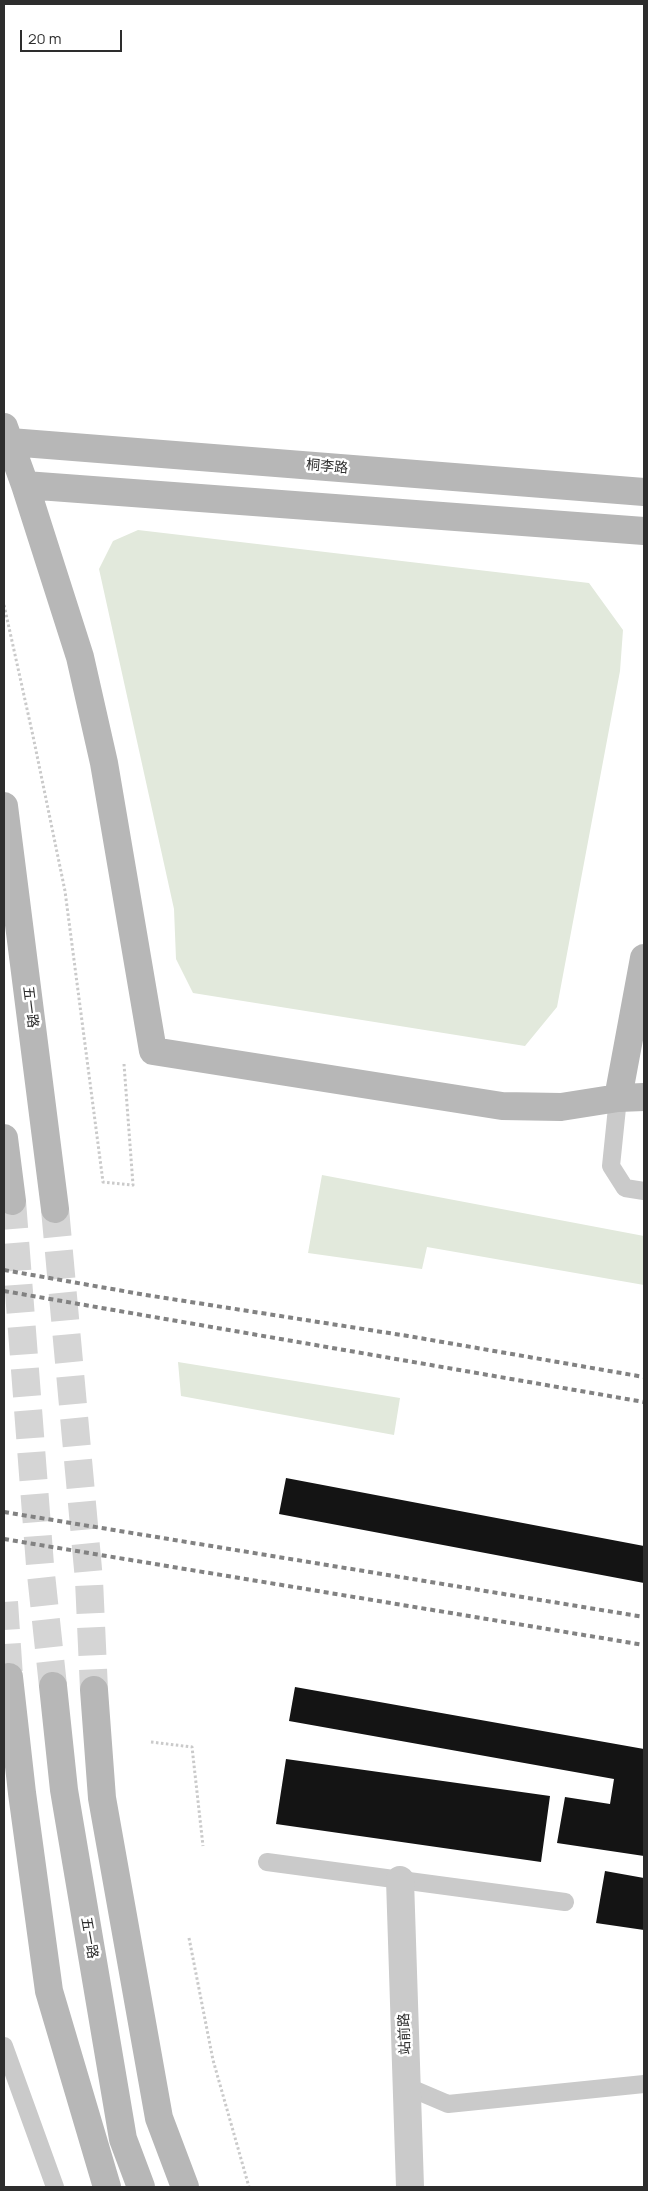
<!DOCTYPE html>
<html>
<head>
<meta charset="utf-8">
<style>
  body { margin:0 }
  #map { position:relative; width:648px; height:2191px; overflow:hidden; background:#fff; font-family:Manrope,sans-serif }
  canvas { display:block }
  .frame { position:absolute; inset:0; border:5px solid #2d2d2d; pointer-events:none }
  .scale { position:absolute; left:20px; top:30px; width:102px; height:22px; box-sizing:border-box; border:2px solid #2d2d2d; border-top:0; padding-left:6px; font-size:15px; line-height:18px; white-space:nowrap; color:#2d2d2d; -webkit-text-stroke:4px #fff; paint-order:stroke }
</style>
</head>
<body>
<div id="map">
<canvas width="648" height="2191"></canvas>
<div class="frame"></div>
<div class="scale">20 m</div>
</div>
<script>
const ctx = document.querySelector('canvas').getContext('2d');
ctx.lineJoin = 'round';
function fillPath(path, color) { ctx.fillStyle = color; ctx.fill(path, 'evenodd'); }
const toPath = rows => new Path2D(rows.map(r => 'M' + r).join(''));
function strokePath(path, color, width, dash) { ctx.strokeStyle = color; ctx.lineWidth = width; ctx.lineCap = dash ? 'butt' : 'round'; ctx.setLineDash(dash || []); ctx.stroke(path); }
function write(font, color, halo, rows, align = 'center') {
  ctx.font = font + ' Manrope,"Noto Sans SC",sans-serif'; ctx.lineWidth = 5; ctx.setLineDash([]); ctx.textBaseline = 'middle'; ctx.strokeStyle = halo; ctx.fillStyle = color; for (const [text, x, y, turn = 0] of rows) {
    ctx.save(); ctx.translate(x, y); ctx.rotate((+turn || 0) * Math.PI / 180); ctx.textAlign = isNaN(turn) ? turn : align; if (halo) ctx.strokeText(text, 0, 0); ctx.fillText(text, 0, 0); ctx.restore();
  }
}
const green = toPath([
  [138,530,589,583,623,630,620,671,557,1007,525,1046,193,993,176,959,174,909,99,569,113,541],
  [322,1175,644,1236,644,1285,427,1247,422,1269,308,1253],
  [178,1362,400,1398,394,1435,181,1396]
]);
const building = toPath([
  [286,1478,644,1546,644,1583,279,1514],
  [295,1687,644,1749,644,1856,557,1843,565,1797,610,1804,614,1779,289,1721],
  [286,1759,550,1796,541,1862,276,1824],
  [605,1871,644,1878,644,1930,596,1923]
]);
const secondaryTunnel = toPath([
  [12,1201,40,1565,53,1686],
  [55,1209,89,1580,94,1690],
  [4,1602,9,1677]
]);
const path = toPath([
  [4,605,33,736,65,891,103,1182,133,1185,124,1064],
  [151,1742,192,1747,203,1846],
  [189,1938,213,2060,249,2187]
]);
const lane = toPath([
  [618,1098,611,1166,625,1188,644,1191],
  [267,1862,565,1902],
  [4,2046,55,2187],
  [408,2087,448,2104,644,2084]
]);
const street = toPath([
  [400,1880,410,2187]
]);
const secondary = toPath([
  [4,427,25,485,80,657,104,763,153,1051,502,1106,561,1107,618,1098,644,1097],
  [10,442,644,492],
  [25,485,644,531],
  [4,806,55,1209],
  [618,1098,644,958],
  [4,1138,12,1201],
  [9,1677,22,1793,49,1991,107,2187],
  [53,1686,64,1790,123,2139,141,2187],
  [94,1690,102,1798,159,2118,185,2187]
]);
const rail = toPath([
  [4,1270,146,1295,408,1336,644,1377],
  [4,1291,644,1402],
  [4,1512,644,1617],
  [4,1539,644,1645]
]);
const streetNames = [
  ["桐李路",327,467,5],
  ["五一路",30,1007,83],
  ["五一路",89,1938,80],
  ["站前路",405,2034,-92]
];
fillPath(green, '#e2e9dc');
fillPath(building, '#141414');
strokePath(secondaryTunnel, '#d5d5d5', 28, [28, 14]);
strokePath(path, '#cacaca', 3, [2.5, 2.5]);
strokePath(lane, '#cacaca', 18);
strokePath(street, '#cacaca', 28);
strokePath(secondary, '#b7b7b7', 28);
strokePath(rail, '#828282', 4, [5, 4]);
write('14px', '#2d2d2d', '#fff', streetNames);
</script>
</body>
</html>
